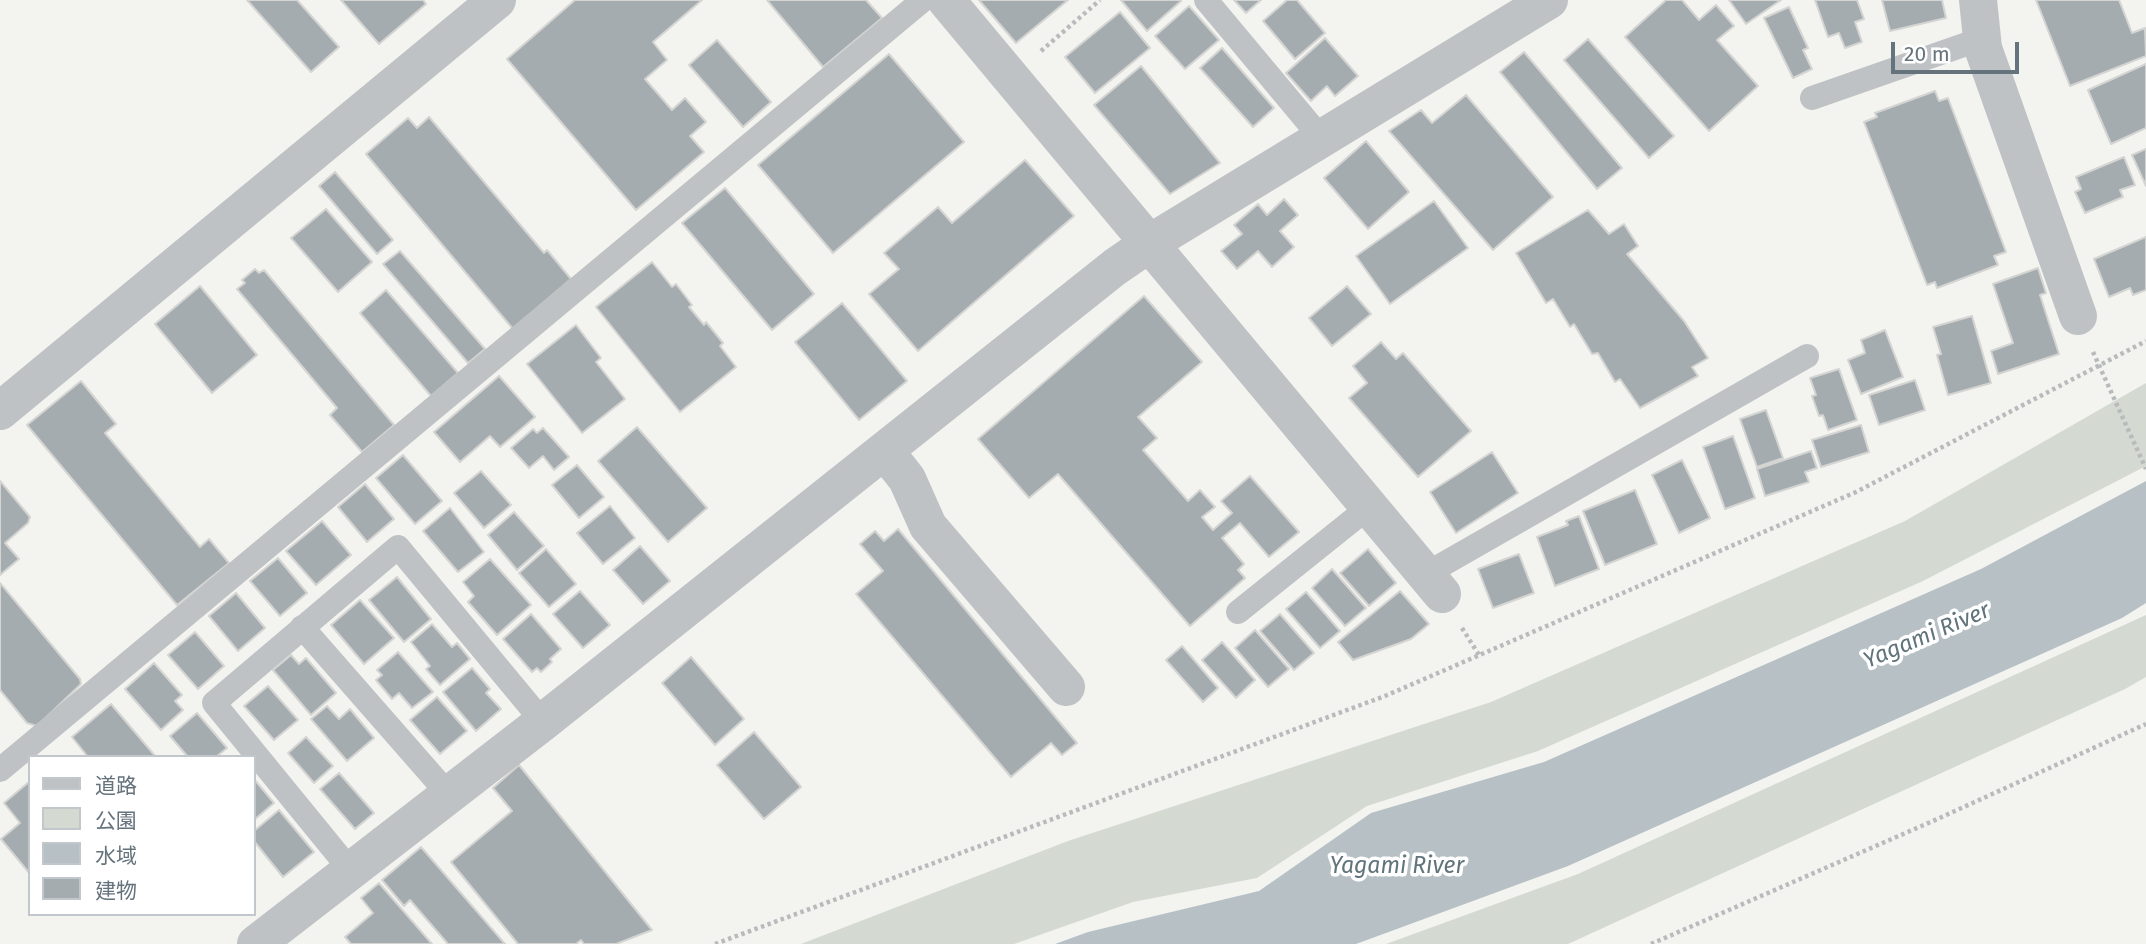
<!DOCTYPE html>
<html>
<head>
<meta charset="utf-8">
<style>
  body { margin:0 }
  #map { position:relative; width:2146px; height:944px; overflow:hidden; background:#f3f3f0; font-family:"Fira Sans","Noto Sans JP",sans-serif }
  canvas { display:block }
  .legend { position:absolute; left:28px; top:755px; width:228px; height:161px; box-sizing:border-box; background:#fff; border:2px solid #c1c7cb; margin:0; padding:9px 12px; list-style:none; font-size:21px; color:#65737d }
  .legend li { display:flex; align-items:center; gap:14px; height:35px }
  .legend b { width:35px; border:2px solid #c1c7cb }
  .scale { position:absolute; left:1891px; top:42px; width:128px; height:32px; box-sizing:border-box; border:4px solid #65737d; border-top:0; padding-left:9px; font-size:21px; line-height:24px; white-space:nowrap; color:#65737d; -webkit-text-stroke:5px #fff; paint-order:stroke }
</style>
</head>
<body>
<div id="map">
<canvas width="2146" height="944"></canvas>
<ul class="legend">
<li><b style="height:9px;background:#bfc2c4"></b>道路</li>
<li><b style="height:19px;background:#d4dad1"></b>公園</li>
<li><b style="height:19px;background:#b7c1c5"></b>水域</li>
<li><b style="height:19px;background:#a4acaf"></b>建物</li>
</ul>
<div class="scale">20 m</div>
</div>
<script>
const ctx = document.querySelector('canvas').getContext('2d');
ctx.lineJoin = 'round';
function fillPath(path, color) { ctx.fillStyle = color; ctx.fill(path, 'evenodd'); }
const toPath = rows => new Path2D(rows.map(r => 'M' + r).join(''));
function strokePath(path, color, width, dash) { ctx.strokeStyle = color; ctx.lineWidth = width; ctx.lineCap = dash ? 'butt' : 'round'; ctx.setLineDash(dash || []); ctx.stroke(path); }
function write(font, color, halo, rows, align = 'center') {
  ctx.font = font + ' "Fira Sans",sans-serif'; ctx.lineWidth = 7; ctx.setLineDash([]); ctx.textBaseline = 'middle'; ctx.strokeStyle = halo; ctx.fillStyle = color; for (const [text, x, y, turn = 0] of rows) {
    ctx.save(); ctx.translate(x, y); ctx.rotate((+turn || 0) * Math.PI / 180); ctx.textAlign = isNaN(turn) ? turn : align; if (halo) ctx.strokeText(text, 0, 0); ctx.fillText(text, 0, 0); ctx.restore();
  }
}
const green = toPath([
  [2146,383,2146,466,1923,581,1538,751,1367,806,1257,878,1133,902,1014,944,801,944,1068,841,1491,702,1905,521],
  [2146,615,2146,677,2125,689,1568,944,1386,944,1578,874]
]);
const water = toPath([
  [2146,481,2146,603,2122,618,1568,866,1356,944,1055,944,1088,932,1259,891,1371,813,1544,762,1981,569]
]);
const building = toPath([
  [247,0,297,0,339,47,311,72,247,0],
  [341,0,423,0,426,4,379,44,341,0],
  [575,0,702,0,653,42,667,60,645,79,672,110,685,98,706,122,690,136,704,152,636,210,507,59,575,0],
  [767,0,866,0,882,18,823,67,767,0],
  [979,0,1068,0,1016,43,979,0],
  [1121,0,1181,0,1181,1,1147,31,1121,0],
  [1234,0,1261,0,1246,13,1234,0],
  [1287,0,1297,0,1325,33,1295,59,1263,21,1287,0],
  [1666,0,1682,0,1699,20,1716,5,1734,26,1717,40,1758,86,1709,131,1625,37,1666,0],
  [1729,0,1781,0,1746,24,1729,0],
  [1815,0,1857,0,1864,19,1855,22,1862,42,1845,48,1839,33,1828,37,1815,0],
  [1882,0,1942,0,1946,18,1890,31,1882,0],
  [2036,0,2119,0,2132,33,2145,28,2146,56,2070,86,2036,0],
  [1189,6,1219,40,1185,69,1155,36,1189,6],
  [1789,7,1808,48,1803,50,1812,69,1793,78,1764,18,1789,7],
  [1120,12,1150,48,1095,93,1065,57,1120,12],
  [1325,38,1358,76,1335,96,1327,86,1311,101,1286,73,1325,38],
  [1588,39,1674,136,1649,158,1564,60,1588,39],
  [717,40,771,102,743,127,689,65,717,40],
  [1222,48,1274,108,1253,127,1200,68,1222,48],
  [1524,52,1622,168,1597,189,1500,72,1524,52],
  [889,54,964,142,833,253,758,165,889,54],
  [2146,64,2146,128,2111,144,2088,90,2146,64],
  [1141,66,1220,163,1170,194,1094,105,1141,66],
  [1935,91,1939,101,1948,98,2006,252,1994,256,1998,265,1937,288,1935,282,1927,285,1864,122,1877,117,1875,113,1935,91],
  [1466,95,1553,197,1493,250,1389,131,1421,110,1432,123,1466,95],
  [429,117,544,253,547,250,571,279,513,329,366,154,408,118,417,128,429,117],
  [1366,141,1409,192,1368,229,1324,178,1366,141],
  [2146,149,2146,186,2132,155,2146,149],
  [2124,157,2135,185,2120,190,2123,197,2085,213,2075,192,2081,189,2076,177,2124,157],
  [1025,160,1074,216,918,351,869,294,899,269,884,253,938,207,952,223,1025,160],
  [335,172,393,240,377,254,319,186,335,172],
  [725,188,814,294,772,330,682,223,725,188],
  [1284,199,1298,215,1280,231,1294,247,1272,267,1258,251,1237,269,1221,251,1242,234,1234,225,1258,204,1267,215,1284,199],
  [1434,201,1468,248,1390,304,1356,256,1434,201],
  [326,209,372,262,338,292,291,238,326,209],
  [1588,210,1609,234,1624,224,1638,246,1627,254,1684,321,1708,358,1692,367,1698,376,1640,408,1620,379,1615,382,1598,353,1592,354,1574,324,1570,327,1553,299,1546,303,1516,253,1588,210],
  [2146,237,2146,290,2133,295,2130,288,2109,297,2094,259,2146,237],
  [400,251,485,349,468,363,383,264,400,251],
  [652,262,672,287,676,284,692,305,689,307,704,325,706,322,723,343,720,346,736,367,680,412,596,307,652,262],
  [2038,268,2046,293,2040,295,2059,354,1998,374,1991,351,2013,343,1993,284,2038,268],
  [255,269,259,273,264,270,394,425,362,452,330,415,337,408,237,289,245,283,242,280,255,269],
  [200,286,257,355,212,393,155,324,200,286],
  [1347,286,1371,314,1332,346,1309,318,1347,286],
  [386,290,458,373,431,396,360,313,386,290],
  [1144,296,1202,362,1138,417,1157,438,1143,450,1188,501,1200,490,1215,507,1202,517,1213,530,1232,513,1221,501,1250,476,1299,532,1269,557,1240,523,1222,538,1244,564,1238,570,1245,578,1190,626,1058,474,1029,498,978,439,1144,296],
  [842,303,907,381,859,420,795,342,842,303],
  [1972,316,1991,383,1948,395,1937,355,1941,354,1933,327,1972,316],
  [576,325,601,358,596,362,625,399,582,433,527,364,576,325],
  [1885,330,1903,377,1861,394,1848,360,1865,353,1861,340,1885,330],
  [1381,342,1396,359,1403,353,1471,431,1418,477,1349,398,1367,383,1353,366,1381,342],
  [1839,369,1857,420,1828,430,1823,415,1819,416,1812,396,1816,395,1810,378,1839,369],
  [499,376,535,417,500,447,490,436,460,462,434,432,499,376],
  [1915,380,1925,410,1879,425,1869,395,1915,380],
  [81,381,116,424,105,433,200,547,209,539,229,563,177,605,27,425,81,381],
  [1766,410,1783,458,1757,467,1740,419,1766,410],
  [1861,425,1869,452,1821,467,1812,440,1861,425],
  [637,427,707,508,668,542,598,461,637,427],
  [543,428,569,457,554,470,543,456,529,468,511,448,533,429,537,433,543,428],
  [1733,436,1755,498,1725,509,1703,447,1733,436],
  [1811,451,1817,468,1805,472,1809,482,1765,496,1757,469,1811,451],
  [1492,452,1518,493,1456,533,1430,492,1492,452],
  [403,455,442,501,415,524,376,478,403,455],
  [1682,460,1710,518,1679,533,1652,475,1682,460],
  [577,465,604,497,579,518,552,485,577,465],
  [481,471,511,505,484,528,454,493,481,471],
  [0,481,30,517,28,523,5,543,19,559,0,575,0,481],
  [365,484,394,519,367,542,338,507,365,484],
  [1635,490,1657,544,1605,565,1583,511,1635,490],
  [610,506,635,538,603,564,577,533,610,506],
  [450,508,484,552,458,572,423,531,450,508],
  [514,512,544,546,517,570,488,535,514,512],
  [1579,516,1599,569,1555,586,1537,537,1568,525,1566,521,1579,516],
  [322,521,351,555,316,585,286,551,322,521],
  [898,529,1077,743,1062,755,1051,743,1011,777,856,594,883,571,860,544,875,531,884,541,898,529],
  [640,546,670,581,643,604,613,570,640,546],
  [546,549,576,584,549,607,519,573,546,549],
  [1368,549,1396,583,1369,606,1340,573,1368,549],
  [1519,554,1534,593,1493,608,1478,569,1519,554],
  [278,558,307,593,280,616,250,581,278,558],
  [490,559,531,605,497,635,468,602,474,596,463,582,490,559],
  [1332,569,1366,608,1345,626,1312,588,1332,569],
  [397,577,431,619,404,642,369,600,397,577],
  [0,583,80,679,81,684,37,726,27,723,0,690,0,583],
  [580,591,610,625,583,648,553,614,580,591],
  [1400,591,1429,624,1411,639,1353,660,1338,642,1400,591],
  [1306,592,1340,631,1320,648,1286,609,1306,592],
  [236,593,265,628,238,651,209,616,236,593],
  [360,600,394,638,364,664,331,625,360,600],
  [531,614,561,649,550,659,552,662,541,672,537,668,532,672,503,639,531,614],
  [1280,614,1314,653,1294,670,1260,631,1280,614],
  [432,624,452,647,457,643,470,659,440,685,426,669,430,666,411,642,432,624],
  [1255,630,1289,669,1268,687,1235,648,1255,630],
  [195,632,224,666,198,689,168,655,195,632],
  [1222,642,1255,680,1236,698,1202,660,1222,642],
  [1182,646,1218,688,1203,702,1166,660,1182,646],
  [398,652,433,692,412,708,399,693,392,699,376,680,382,675,377,670,398,652],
  [291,655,299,664,306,658,336,693,311,715,273,670,291,655],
  [691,657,744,719,715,745,662,683,691,657],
  [154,663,182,695,175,701,183,710,161,730,125,689,154,663],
  [472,668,490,689,486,693,501,709,476,731,443,692,472,668],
  [268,686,298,720,274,740,244,706,268,686],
  [437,697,467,731,440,754,410,720,437,697],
  [111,704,156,757,88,757,72,737,111,704],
  [327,706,339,719,350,709,374,738,347,761,311,719,327,706],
  [197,713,227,748,216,757,188,757,170,736,197,713],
  [754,732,801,787,764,819,717,765,754,732],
  [306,737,333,766,314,783,288,753,306,737],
  [519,765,652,930,616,944,584,944,581,940,576,944,518,944,451,862,512,811,493,788,519,765],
  [339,773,374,813,355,829,320,789,339,773],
  [254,779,274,803,254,820,254,779],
  [30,781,30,874,1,839,20,823,4,803,30,781],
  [279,810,314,852,283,877,254,841,254,831,279,810],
  [421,847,505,944,448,944,410,900,404,906,382,880,421,847],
  [379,883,432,944,351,944,345,937,373,913,361,898,379,883]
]);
const path = toPath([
  [1041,51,1100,0],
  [2093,352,2146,469],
  [1462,628,1479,655],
  [715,944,1385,696,1856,492,2146,341],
  [1651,944,1933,821,2146,724]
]);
const lane = toPath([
  [1206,0,1322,139],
  [1812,98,1981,39],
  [1426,574,1807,356],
  [1238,612,1369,507],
  [302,627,450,796],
  [0,770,923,0],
  [352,872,214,703,398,547,543,722]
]);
const street = toPath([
  [946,0,1442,594],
  [1978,0,1983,48,2078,316],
  [0,411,497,0],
  [885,451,907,479,928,526,1066,687],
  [256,944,543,722,1115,267,1150,243,1549,0]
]);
const waterNames = [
  ["Yagami River",1927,636,-23],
  ["Yagami River",1397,867]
];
fillPath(green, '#d4dad1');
fillPath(water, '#b7c1c5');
fillPath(building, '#a4acaf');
strokePath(building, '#d4d4d2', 2);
strokePath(path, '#b8babc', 4.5, [3.5, 3.5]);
strokePath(lane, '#bfc2c4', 24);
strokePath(street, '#bfc2c4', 38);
write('italic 23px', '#61747b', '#fff', waterNames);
</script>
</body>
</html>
